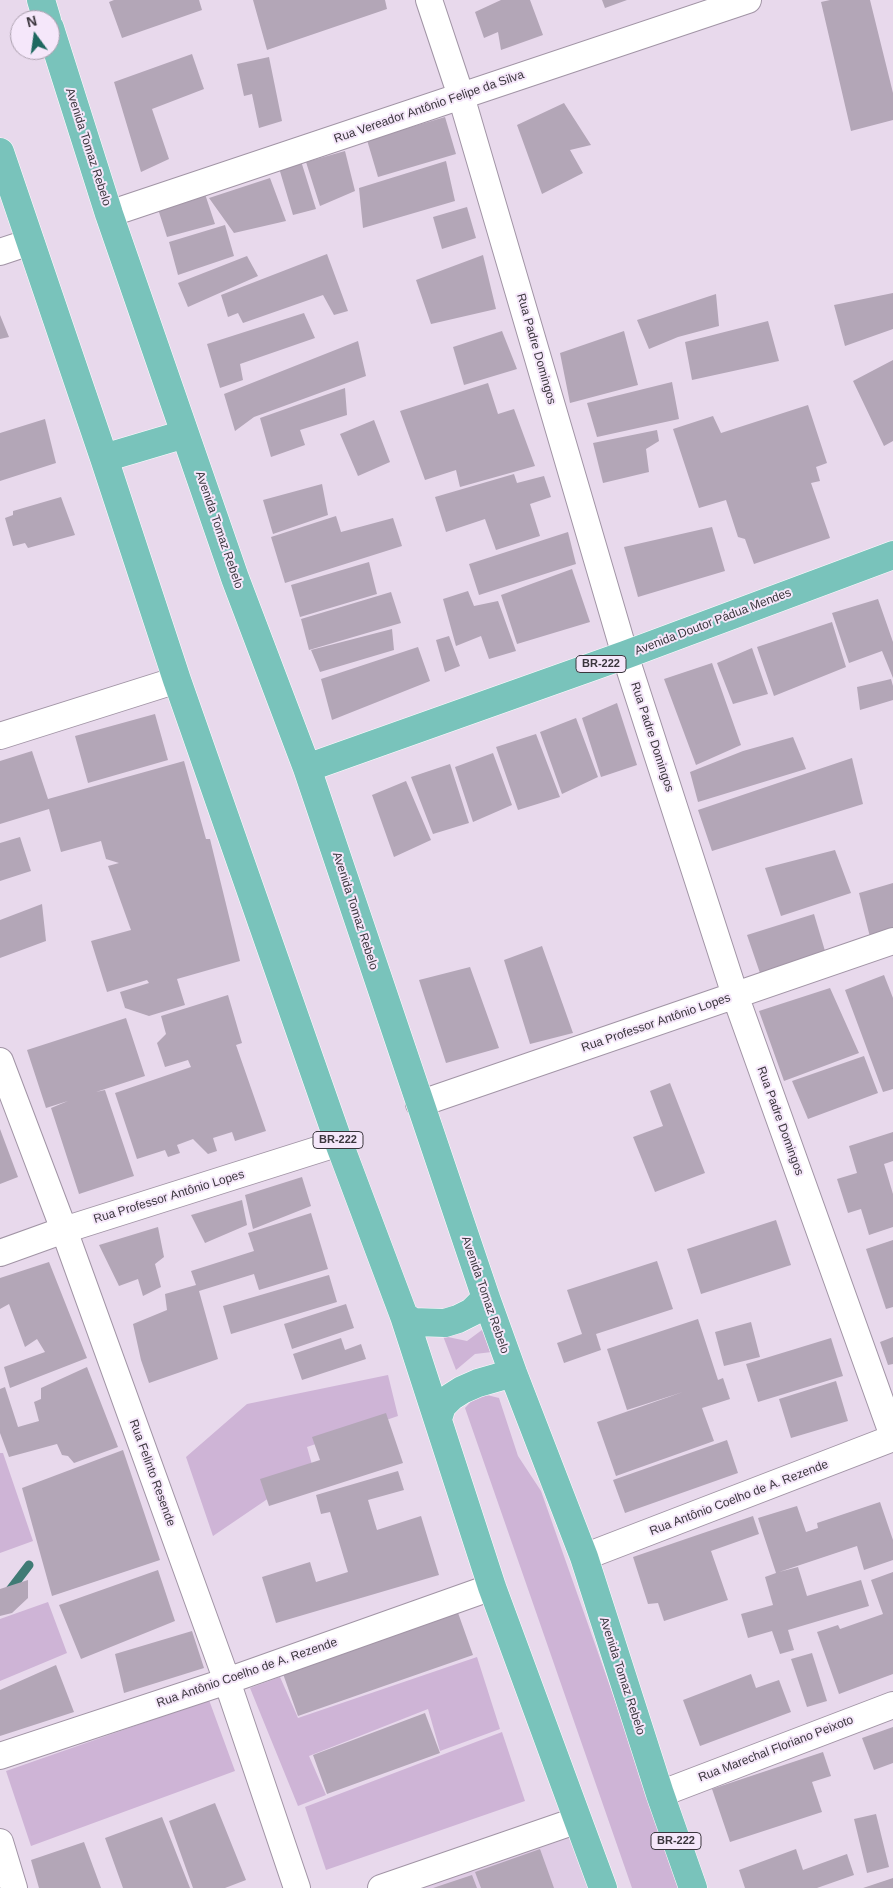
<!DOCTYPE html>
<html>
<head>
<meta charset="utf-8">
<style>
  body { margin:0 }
  #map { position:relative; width:893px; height:1888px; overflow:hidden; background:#e8d9ec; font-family:Arial,sans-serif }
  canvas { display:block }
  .north { position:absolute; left:10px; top:10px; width:50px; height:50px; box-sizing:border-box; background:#f5e7fa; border:1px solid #aba0ae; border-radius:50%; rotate:346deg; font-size:14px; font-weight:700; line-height:20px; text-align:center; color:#3b363d }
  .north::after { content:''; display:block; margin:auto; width:18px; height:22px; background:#1f6860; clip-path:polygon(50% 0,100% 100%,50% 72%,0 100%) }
</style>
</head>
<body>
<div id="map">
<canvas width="893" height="1888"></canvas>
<div class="north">N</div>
</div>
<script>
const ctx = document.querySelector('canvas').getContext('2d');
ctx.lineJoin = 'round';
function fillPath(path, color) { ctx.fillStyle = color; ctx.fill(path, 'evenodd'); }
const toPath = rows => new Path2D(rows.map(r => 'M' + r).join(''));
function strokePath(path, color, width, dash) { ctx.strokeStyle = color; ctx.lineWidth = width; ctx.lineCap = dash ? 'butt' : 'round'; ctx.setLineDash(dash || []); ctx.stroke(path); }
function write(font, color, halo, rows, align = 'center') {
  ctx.font = font + ' Arial,sans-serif'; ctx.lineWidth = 4; ctx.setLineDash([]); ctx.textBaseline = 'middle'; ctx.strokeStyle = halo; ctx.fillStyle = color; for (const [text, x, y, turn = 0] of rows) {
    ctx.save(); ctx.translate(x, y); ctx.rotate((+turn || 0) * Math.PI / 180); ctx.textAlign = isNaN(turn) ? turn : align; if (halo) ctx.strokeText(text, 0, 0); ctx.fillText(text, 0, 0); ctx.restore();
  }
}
const built = toPath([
  [572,1837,590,1888,418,1888]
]);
const green = toPath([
  [490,1324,500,1351,475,1354,456,1370,443,1336,467,1341],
  [388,1375,398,1416,307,1447,313,1468,213,1536,186,1457,247,1404],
  [479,1393,499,1398,518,1456,541,1491,681,1888,632,1888,465,1408],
  [0,1453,3,1453,33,1541,0,1553],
  [48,1602,67,1653,0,1681,0,1619],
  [477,1657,500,1729,440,1751,428,1709,309,1756,326,1795,298,1806,250,1688,280,1677,298,1718],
  [209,1700,235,1771,31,1846,6,1771],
  [502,1732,525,1801,326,1870,305,1807]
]);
const stream = toPath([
  [0,1603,29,1565]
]);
const building = toPath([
  [114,0,199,0,202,10,122,38,109,2],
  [253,0,385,0,387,9,267,50],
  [501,0,530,0,543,35,501,50,498,32,484,38,475,12],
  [602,0,627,0,605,8],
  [830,0,870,0,893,93,893,120,851,131,821,2],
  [192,54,204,89,152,109,169,159,141,172,114,82],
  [269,57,282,121,259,128,252,94,244,96,237,64],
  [564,103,591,145,570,150,583,173,542,194,517,125],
  [445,117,456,154,378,177,367,140],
  [345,151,355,191,320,206,306,162],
  [301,161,316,209,293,215,279,168],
  [446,161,455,201,363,228,359,188],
  [270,178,286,221,234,233,209,198],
  [205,194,215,224,167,237,158,209],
  [467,207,476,238,442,249,433,217],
  [225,225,234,256,178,275,169,242],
  [327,254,348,311,334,315,323,295,243,323,238,313,228,317,221,295],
  [483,255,496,309,431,324,416,280],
  [247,256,258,276,188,307,178,283],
  [893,293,893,329,845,346,834,305],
  [716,294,719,326,678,337,649,349,637,320],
  [304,313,315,338,240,364,243,380,220,388,207,344],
  [0,315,9,337,0,339],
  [768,321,779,361,692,380,685,342],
  [502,331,517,369,464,385,453,347],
  [624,331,638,385,570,403,560,353],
  [358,341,366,376,254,417,235,431,224,394],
  [893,360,893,441,884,446,853,381],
  [672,382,679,419,597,437,587,403],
  [488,383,498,414,514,409,535,466,460,487,456,470,425,480,400,411],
  [345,388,347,415,300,430,305,445,271,457,260,418],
  [808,405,827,463,816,467,820,481,811,483,830,538,754,564,745,539,738,537,726,500,699,508,673,429,713,416,721,433],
  [45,419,56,463,0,481,0,433],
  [374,420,390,462,358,476,340,434],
  [657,430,659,441,646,449,649,472,603,483,593,443],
  [514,474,517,483,544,476,551,497,530,504,540,536,496,550,485,519,446,532,435,497],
  [322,484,328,515,273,534,263,500],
  [61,497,75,535,28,548,25,543,13,546,5,518,13,515,13,511],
  [336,516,341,532,393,518,402,546,285,583,271,537],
  [712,527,725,571,638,597,624,547],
  [568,532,576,564,479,595,469,564],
  [369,562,377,594,300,617,291,585],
  [572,569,590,622,517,644,501,595],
  [468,591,474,606,498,601,516,651,489,659,481,636,456,646,443,599],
  [391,592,401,623,309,650,301,619],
  [878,599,893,642,893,678,882,651,849,663,832,613],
  [832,622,846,667,774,696,757,647],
  [392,629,394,650,320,672,311,650],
  [449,636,460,666,445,672,436,640],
  [418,647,430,681,332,720,321,679],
  [752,648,768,694,733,704,717,663],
  [712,663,741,745,696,765,664,679],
  [891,679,893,686,893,700,860,710,857,687],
  [617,703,637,765,601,777,582,718],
  [155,714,168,760,88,783,75,736],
  [576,718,598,777,562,794,540,732],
  [536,734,560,797,518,810,496,747],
  [793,737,806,769,698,802,690,772,743,751],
  [32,751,48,799,184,761,206,839,210,839,240,961,177,979,185,1005,149,1016,125,1008,120,992,149,983,147,980,107,992,91,941,131,930,108,866,119,863,106,859,101,841,61,852,49,809,0,824,0,761],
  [493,753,512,805,473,822,455,767],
  [852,758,863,804,712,851,698,810],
  [450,764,469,823,433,834,411,777],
  [406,781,431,840,394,857,372,795],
  [20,837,31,871,0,881,0,843],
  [835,850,851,893,781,916,765,868],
  [893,883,893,929,870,937,859,893],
  [42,904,46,941,0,958,0,920],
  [814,914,825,951,761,976,747,935],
  [542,946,573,1033,530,1044,504,960],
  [470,967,499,1048,446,1063,419,980],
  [884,975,893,998,893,1089,883,1092,845,990],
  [830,988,859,1053,784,1081,759,1011],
  [228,995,242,1043,236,1045,266,1131,235,1141,232,1132,213,1138,217,1151,208,1154,193,1139,177,1145,180,1153,168,1157,165,1150,137,1159,115,1093,191,1067,188,1060,165,1067,157,1043,166,1034,161,1016],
  [126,1018,145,1076,96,1092,105,1090,134,1176,79,1194,51,1108,68,1101,46,1108,27,1050],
  [864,1056,878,1093,808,1119,792,1081],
  [670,1083,705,1173,655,1192,633,1137,663,1126,650,1091],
  [0,1129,18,1177,0,1184],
  [893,1132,893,1161,884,1164,893,1194,893,1227,869,1235,861,1209,848,1213,837,1179,857,1173,849,1146],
  [302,1177,311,1206,253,1229,245,1195],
  [242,1200,247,1225,205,1243,191,1215],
  [311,1213,328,1269,259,1290,254,1274,199,1291,218,1359,149,1383,141,1360,133,1324,167,1310,165,1294,196,1285,191,1271,254,1251,248,1233],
  [776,1220,791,1265,701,1294,687,1249],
  [158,1227,164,1257,155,1264,161,1287,143,1296,138,1279,119,1286,99,1245],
  [893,1240,893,1307,886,1309,866,1249],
  [657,1261,673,1309,596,1334,601,1350,564,1363,557,1343,582,1334,567,1290],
  [49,1262,87,1358,10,1388,4,1367,45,1352,37,1339,25,1347,9,1304,0,1309,0,1278],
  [329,1275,337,1302,231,1334,223,1306],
  [346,1304,354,1328,292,1349,284,1324],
  [698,1319,718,1380,723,1378,730,1399,702,1408,714,1441,616,1476,597,1422,683,1392,627,1410,607,1349],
  [751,1322,760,1357,724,1366,715,1332],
  [893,1337,893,1364,888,1365,880,1342],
  [341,1338,345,1350,361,1344,366,1359,302,1380,293,1354],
  [831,1338,843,1376,758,1402,746,1364],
  [87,1367,118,1447,74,1463,68,1456,62,1455,57,1444,9,1457,0,1433,0,1389,5,1387,18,1427,39,1421,34,1402,41,1399,41,1388],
  [836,1381,848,1421,791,1438,779,1399],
  [386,1413,403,1463,269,1506,260,1479,320,1460,312,1437],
  [727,1440,738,1473,625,1513,613,1480],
  [123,1450,160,1560,52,1596,22,1488],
  [398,1471,404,1490,368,1500,377,1530,421,1516,439,1575,276,1623,262,1577,310,1562,316,1582,348,1572,330,1512,321,1514,316,1495],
  [880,1502,893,1540,893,1560,864,1570,857,1546,779,1572,798,1567,807,1596,861,1580,869,1606,788,1630,794,1650,780,1654,772,1631,748,1638,741,1614,773,1605,765,1577,776,1573,758,1518,797,1506,806,1532,818,1528,817,1523],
  [753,1516,759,1534,711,1551,728,1600,664,1621,658,1603,648,1604,633,1557],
  [158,1570,175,1621,81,1659,59,1605],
  [893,1572,893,1674,839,1694,817,1632,838,1625,840,1629,883,1614,871,1580],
  [28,1580,28,1598,12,1613,0,1616,0,1589],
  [457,1610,473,1655,298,1716,282,1671],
  [192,1631,204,1668,124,1693,115,1654],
  [812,1653,827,1701,807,1707,791,1659],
  [56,1665,74,1712,0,1736,0,1690],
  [751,1674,756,1688,779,1680,791,1712,700,1746,683,1700],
  [425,1713,440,1753,327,1794,313,1755],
  [893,1727,893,1763,874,1770,862,1738],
  [823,1752,831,1776,812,1782,822,1812,730,1842,712,1789],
  [215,1803,246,1880,225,1888,193,1888,169,1821],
  [876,1814,889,1867,867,1873,854,1819],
  [162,1817,190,1888,123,1888,105,1838],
  [84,1842,101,1888,39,1888,31,1860],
  [540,1849,554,1888,481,1888,475,1872],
  [796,1849,803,1870,847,1854,854,1875,817,1888,745,1888,739,1870],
  [472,1875,477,1888,433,1888],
  [893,1878,893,1888,863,1888]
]);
const street = toPath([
  [429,0,461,96,625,655,735,995,893,1436],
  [109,214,748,0],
  [0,252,30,242],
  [0,736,177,680],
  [0,1061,64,1230,227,1681,297,1888],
  [419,1104,893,941],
  [0,1253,64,1230,339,1143],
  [584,1557,893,1438],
  [0,1756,227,1681,492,1587],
  [660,1794,893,1705],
  [0,1842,14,1888],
  [381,1888,578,1820]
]);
const primary = toPath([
  [41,0,47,20],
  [50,28,109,214,235,578,307,768,486,1298,513,1373,584,1557,660,1794,693,1888],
  [0,152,104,458,177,680,339,1143,404,1316,492,1587,603,1888],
  [104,458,185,434],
  [307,768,625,655,893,555],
  [404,1316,413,1322,445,1323,458,1319,472,1312,486,1298],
  [438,1419,442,1406,451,1397,462,1390,478,1383,513,1373]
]);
const shields = [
  [601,664,50],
  [338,1140,50],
  [676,1841,50]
];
const shieldNames = [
  ["BR-222",601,664],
  ["BR-222",338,1140],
  ["BR-222",676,1841]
];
const streetNames = [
  ["Rua Vereador Antônio Felipe da Silva",429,107,-19],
  ["Avenida Tomaz Rebelo",88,147,72],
  ["Rua Padre Domingos",536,349,74],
  ["Avenida Tomaz Rebelo",219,530,71],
  ["Avenida Doutor Pádua Mendes",713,622,-21],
  ["Rua Padre Domingos",652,737,72],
  ["Avenida Tomaz Rebelo",355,911,72],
  ["Rua Professor Antônio Lopes",656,1023,-19],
  ["Rua Padre Domingos",780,1121,70],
  ["Rua Professor Antônio Lopes",169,1197,-17],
  ["Avenida Tomaz Rebelo",485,1295,71],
  ["Rua Felinto Resende",152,1473,70],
  ["Rua Antônio Coelho de A. Rezende",739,1498,-21],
  ["Rua Antônio Coelho de A. Rezende",247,1673,-19],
  ["Avenida Tomaz Rebelo",622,1676,72],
  ["Rua Marechal Floriano Peixoto",776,1749,-21]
];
fillPath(built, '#dfcce5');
fillPath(green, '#ceb4d6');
strokePath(stream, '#407b75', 9);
fillPath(building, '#b3a6b7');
strokePath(street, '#a194a5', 28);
strokePath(primary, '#fff', 29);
strokePath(street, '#fff', 26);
strokePath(primary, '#79c3bb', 28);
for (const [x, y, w] of shields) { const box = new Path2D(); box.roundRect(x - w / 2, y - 8.5, w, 17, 4); ctx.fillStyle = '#f5e7fa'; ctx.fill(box); strokePath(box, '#3b363d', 1); }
write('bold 11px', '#3b363d', null, shieldNames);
write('12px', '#3b363d', '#f5e7fa', streetNames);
</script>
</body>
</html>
